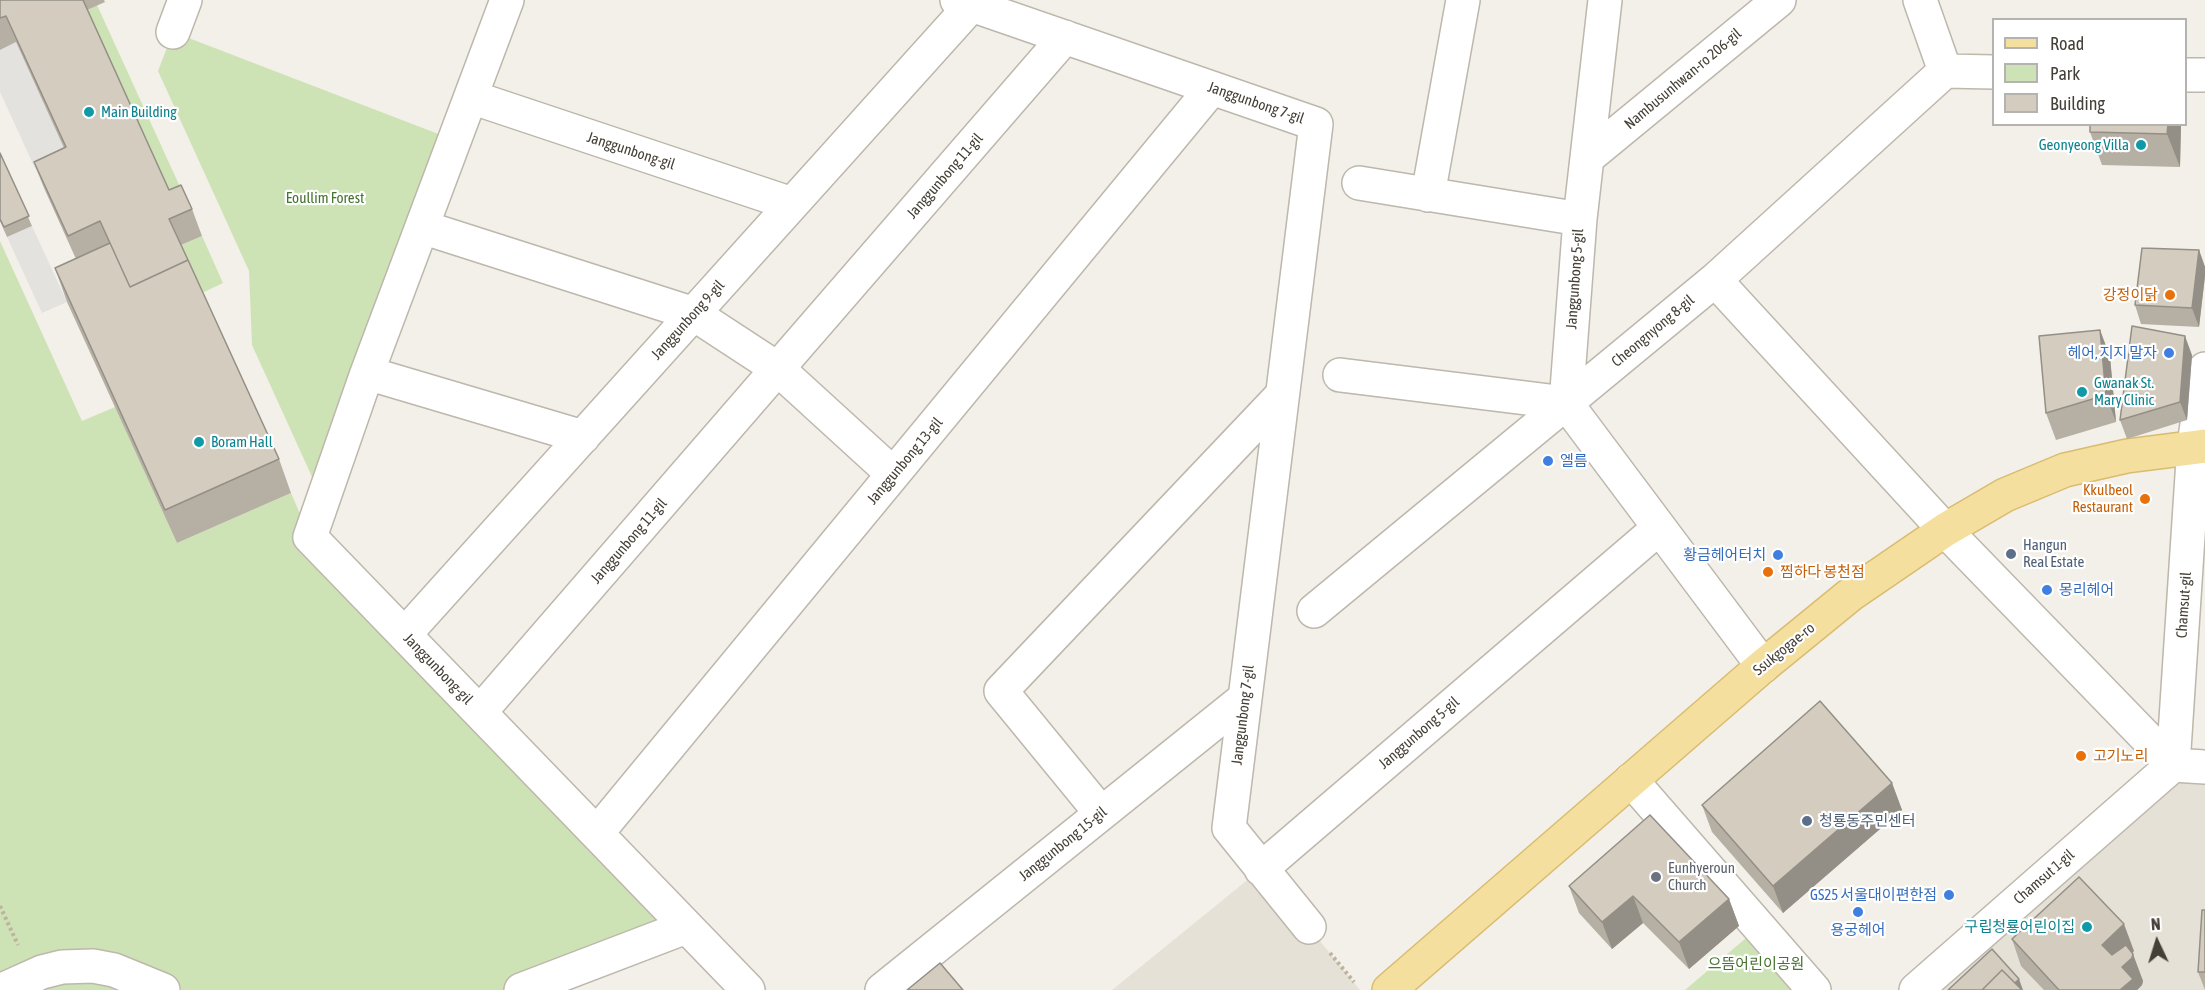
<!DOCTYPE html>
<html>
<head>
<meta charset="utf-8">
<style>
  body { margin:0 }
  #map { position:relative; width:2205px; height:990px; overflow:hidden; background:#f2f0e8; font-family:"Asap Condensed",sans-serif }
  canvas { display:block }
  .legend { position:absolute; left:1992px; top:18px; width:195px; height:108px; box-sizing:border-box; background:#fff; border:2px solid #b5b3af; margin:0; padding:8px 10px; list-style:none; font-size:18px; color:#454037 }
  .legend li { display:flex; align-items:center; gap:12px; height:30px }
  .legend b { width:30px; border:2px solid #b5b3af }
  .north { position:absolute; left:2127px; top:912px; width:60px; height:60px; -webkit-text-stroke:4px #fff; paint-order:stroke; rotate:356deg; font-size:16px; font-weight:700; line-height:24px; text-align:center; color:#454037 }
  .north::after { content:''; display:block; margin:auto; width:21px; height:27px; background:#454037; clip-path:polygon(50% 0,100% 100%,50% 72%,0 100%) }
</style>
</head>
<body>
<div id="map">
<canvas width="2205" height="990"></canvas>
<ul class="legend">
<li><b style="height:8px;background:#f5df9f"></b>Road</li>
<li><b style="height:16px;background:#cde3b5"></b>Park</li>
<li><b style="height:16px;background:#d3ccbf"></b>Building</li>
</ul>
<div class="north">N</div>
</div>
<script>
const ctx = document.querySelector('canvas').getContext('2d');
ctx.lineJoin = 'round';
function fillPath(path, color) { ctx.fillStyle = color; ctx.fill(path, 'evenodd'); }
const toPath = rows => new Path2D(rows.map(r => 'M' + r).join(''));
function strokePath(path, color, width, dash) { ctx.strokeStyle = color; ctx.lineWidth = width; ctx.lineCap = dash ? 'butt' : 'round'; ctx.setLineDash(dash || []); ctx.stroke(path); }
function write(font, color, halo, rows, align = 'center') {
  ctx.font = font + ' "Asap Condensed","Noto Sans KR",sans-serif'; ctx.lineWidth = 4.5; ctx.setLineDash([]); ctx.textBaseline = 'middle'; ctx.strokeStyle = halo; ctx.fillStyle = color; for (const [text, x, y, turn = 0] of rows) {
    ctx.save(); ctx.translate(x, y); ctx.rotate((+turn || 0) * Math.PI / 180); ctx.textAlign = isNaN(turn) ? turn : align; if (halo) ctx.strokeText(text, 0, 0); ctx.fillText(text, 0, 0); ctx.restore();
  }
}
const residential = toPath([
  [2173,765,2205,767,2205,990,1916,990],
  [1261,869,1360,990,1112,990]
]);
const green = toPath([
  [97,5,191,211,179,217,85,11],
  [173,32,454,140,323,501,252,345,249,271,158,71],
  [202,236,223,283,200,294,179,246],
  [0,241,82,421,115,407,177,543,291,493,310,537,686,927,521,990,0,990],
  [1759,927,1814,990,1685,990]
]);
const parking = toPath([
  [16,42,76,174,44,188,0,92,0,50],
  [32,226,67,302,42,313,7,237]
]);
const path = toPath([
  [0,906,18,945],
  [1330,953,1354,982]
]);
const minor = toPath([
  [507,0,367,373,310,537,748,990],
  [957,0,1316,124,1229,828,1309,927],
  [1605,0,1580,219,1566,403,1763,666],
  [1920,0,1945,71],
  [173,32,185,0],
  [2186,75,2205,75],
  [471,97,792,204],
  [1587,158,1779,0],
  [1359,183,1580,219],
  [1428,195,1463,0],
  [422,227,694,314,778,369,893,474],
  [1715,280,1945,530,2173,765],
  [367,373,583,437],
  [1340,375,1566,403],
  [1314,611,1715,280,1945,71,1994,72],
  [405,634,976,0],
  [480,712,1065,37],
  [2173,765,2194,445,2205,369],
  [2173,765,2205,767],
  [1631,780,1814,990],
  [1101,813,1001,691,1282,395],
  [597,833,1212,88],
  [1261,869,1659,528],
  [2,990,42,972,62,967,93,966,114,970,163,990],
  [521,990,686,927],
  [882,990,1245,698],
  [1916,990,2173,765]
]);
const major = toPath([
  [1389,990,1763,666,1850,595,1945,530,2005,495,2065,470,2127,456,2205,446]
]);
const wall = toPath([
  [0,0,104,0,105,2,87,10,169,190,192,209,202,236,181,245,279,459,291,493,177,543,67,302,55,268,76,259,44,188,34,162,64,148,16,42,0,50],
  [2090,124,2181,124,2180,167,2102,165,2090,132],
  [0,153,32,226,7,237,0,221],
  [2199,250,2205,267,2205,276,2199,327,2141,324,2135,305],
  [2100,330,2110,357,2116,422,2056,440,2046,413],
  [2192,355,2187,420,2127,439,2120,420],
  [1892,783,1902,810,1783,913,1712,832,1702,805],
  [1569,886,1729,899,1739,926,1689,969,1643,923,1612,949,1579,913],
  [2205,910,2205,990,2198,972],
  [2012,939,2134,951,2132,953,2143,981,2142,985,2137,990,2044,990,2021,966]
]);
const shadedWall = toPath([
  [2168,124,2181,124,2180,167,2167,134],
  [2199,250,2205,267,2205,276,2199,327,2192,308],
  [2100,330,2110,357,2116,422,2106,395],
  [2185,336,2192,355,2187,420,2180,402],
  [1892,783,1902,810,1783,913,1773,886],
  [1633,896,1643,923,1612,949,1602,922],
  [1729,899,1739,926,1689,969,1679,942],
  [2124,924,2134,951,2112,972,2102,945],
  [2133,954,2143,981,2142,985,2137,990,2120,990,2122,967],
  [2019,979,2023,990,2008,990]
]);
const building = toPath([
  [0,0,83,0,169,190,181,185,192,209,169,219,188,260,130,287,100,221,68,236,34,162,66,147,6,16,0,18,0,0],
  [2090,124,2168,124,2167,134,2090,132,2090,124],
  [0,153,29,216,4,227,0,219,0,153],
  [110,243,130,287,188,260,279,459,165,510,55,268,110,243],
  [2142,248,2199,250,2192,308,2135,305,2142,248],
  [2132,326,2185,336,2180,402,2120,420,2132,326],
  [2100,330,2106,395,2046,413,2039,336,2100,330],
  [1820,701,1892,783,1773,886,1702,805,1820,701],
  [1650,815,1729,899,1679,942,1633,896,1602,922,1569,886,1650,815],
  [2079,877,2124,924,2102,945,2112,955,2126,945,2133,954,2132,958,2122,967,2133,979,2120,990,2059,990,2012,939,2079,877],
  [2202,910,2205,910,2205,972,2198,972,2202,910],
  [1992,949,2019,979,2015,983,2002,970,1982,990,1948,990,1992,949],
  [940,963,963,990,907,990,940,963],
  [2002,970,2022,990,1982,990,2002,970]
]);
const markers = [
  [89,112,6,"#0f9aa8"],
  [2141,145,6,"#0f9aa8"],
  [2170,295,6,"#e8710a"],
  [2169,353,6,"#3f7fe0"],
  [2082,392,6,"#0f9aa8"],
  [199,442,6,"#0f9aa8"],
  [1548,461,6,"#3f7fe0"],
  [2145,499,6,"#e8710a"],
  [2011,554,6,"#5c6f8a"],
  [1778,555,6,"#3f7fe0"],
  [1768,572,6,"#e8710a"],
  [2047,590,6,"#3f7fe0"],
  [2081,756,6,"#e8710a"],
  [1807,821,6,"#5c6f8a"],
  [1656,877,6,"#6b7280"],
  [1949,895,6,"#3f7fe0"],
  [1858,912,6,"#3f7fe0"],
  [2087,927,6,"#0f9aa8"]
];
const streetNames = [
  ["Nambusunhwan-ro 206-gil",1683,79,-40],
  ["Janggunbong 7-gil",1256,103,19],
  ["Janggunbong-gil",631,151,18],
  ["Janggunbong 11-gil",945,176,-49],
  ["Janggunbong 5-gil",1575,279,-86],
  ["Janggunbong 9-gil",688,320,-48],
  ["Cheongnyong 8-gil",1653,331,-40],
  ["Janggunbong 13-gil",905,461,-50],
  ["Janggunbong 11-gil",629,541,-49],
  ["Chamsut-gil",2184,605,-86],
  ["Ssukgogae-ro",1784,649,-39],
  ["Janggunbong-gil",438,669,46],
  ["Janggunbong 7-gil",1243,715,-83],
  ["Janggunbong 5-gil",1419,733,-41],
  ["Janggunbong 15-gil",1063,844,-39],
  ["Chamsut 1-gil",2044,877,-41]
];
const cultureNames = [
  ["Main Building",101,112],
  ["Geonyeong Villa",2129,145,"right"],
  ["Gwanak St.",2094,383],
  ["Mary Clinic",2094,400],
  ["Boram Hall",211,442],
  ["구립청룡어린이집",2075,927,"right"]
];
const parkNames = [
  ["Eoullim Forest",325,198],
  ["으뜸어린이공원",1756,964]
];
const foodNames = [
  ["강정이닭",2158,295],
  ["Kkulbeol",2133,490],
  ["Restaurant",2133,507],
  ["찜하다 봉천점",1780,572,"left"],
  ["고기노리",2093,756,"left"]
];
const shopNames = [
  ["헤어, 지지 말자",2157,353],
  ["엘름",1560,461,"left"],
  ["황금헤어터치",1766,555],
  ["몽리헤어",2059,590,"left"],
  ["GS25 서울대이편한점",1937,895],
  ["용궁헤어",1858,930,"center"]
];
const serviceNames = [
  ["Hangun",2023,545],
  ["Real Estate",2023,562],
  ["청룡동주민센터",1819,821]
];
const worshipNames = [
  ["Eunhyeroun",1668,868],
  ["Church",1668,885]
];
fillPath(residential, '#e6e1d7');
fillPath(green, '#cde3b5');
fillPath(parking, '#e4e2df');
strokePath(minor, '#bdb7ac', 36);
strokePath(major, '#d9bc70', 36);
strokePath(path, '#bdb39e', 4, [3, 3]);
strokePath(minor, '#fff', 33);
strokePath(major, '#f5df9f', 33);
fillPath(wall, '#b5afa4');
fillPath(shadedWall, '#948f86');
fillPath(building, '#d3ccbf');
strokePath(building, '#948f86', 1.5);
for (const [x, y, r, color] of markers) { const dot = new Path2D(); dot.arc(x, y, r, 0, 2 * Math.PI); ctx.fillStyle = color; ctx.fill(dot); strokePath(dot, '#fff', 2); }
write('15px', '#454037', '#fff', streetNames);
write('15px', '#0d838f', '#fff', cultureNames, 'left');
write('15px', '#477230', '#fff', parkNames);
write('15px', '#c56008', '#fff', foodNames, 'right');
write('15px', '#366cbe', '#fff', shopNames, 'right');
write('15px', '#4e5e75', '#fff', serviceNames, 'left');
write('15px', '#5b616d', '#fff', worshipNames, 'left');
</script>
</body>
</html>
